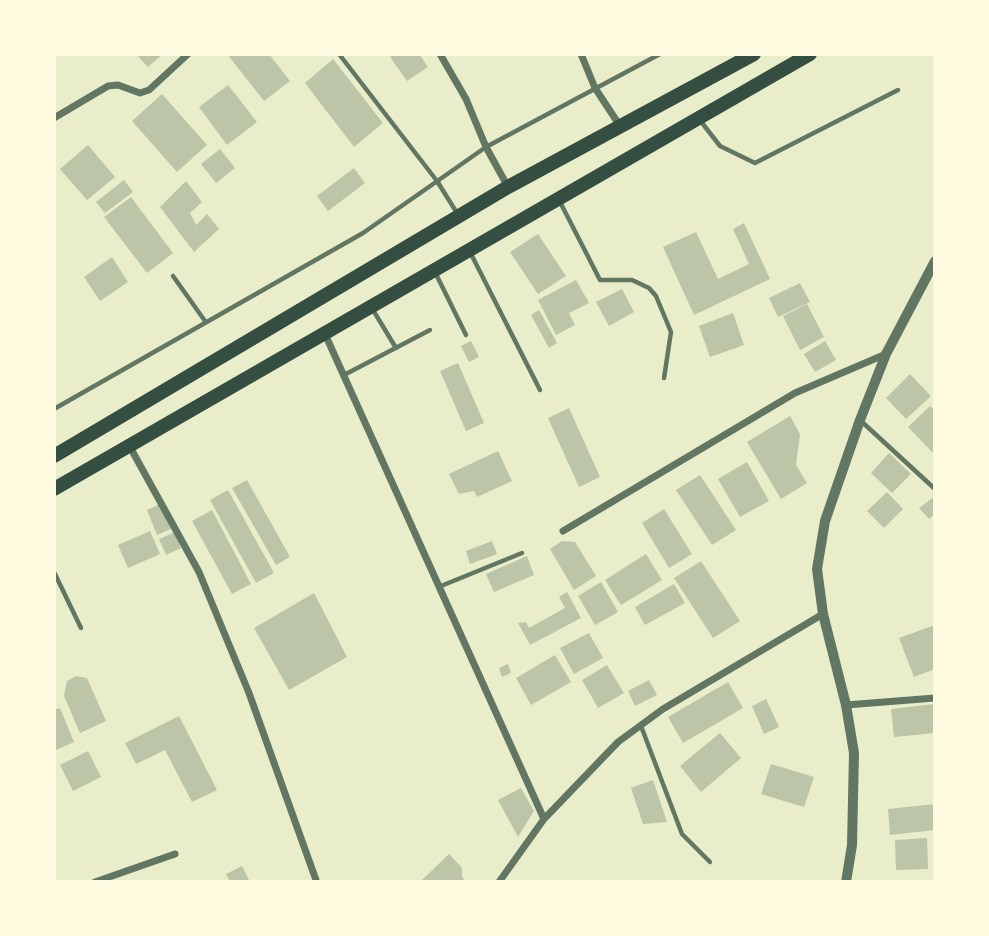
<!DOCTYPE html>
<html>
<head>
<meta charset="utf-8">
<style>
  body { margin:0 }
  #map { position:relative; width:989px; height:936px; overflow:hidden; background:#e9edc9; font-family:"Titillium Web",sans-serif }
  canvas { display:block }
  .frame { position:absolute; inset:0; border:56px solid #fefae0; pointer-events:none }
</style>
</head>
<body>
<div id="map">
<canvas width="989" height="936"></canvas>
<div class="frame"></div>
</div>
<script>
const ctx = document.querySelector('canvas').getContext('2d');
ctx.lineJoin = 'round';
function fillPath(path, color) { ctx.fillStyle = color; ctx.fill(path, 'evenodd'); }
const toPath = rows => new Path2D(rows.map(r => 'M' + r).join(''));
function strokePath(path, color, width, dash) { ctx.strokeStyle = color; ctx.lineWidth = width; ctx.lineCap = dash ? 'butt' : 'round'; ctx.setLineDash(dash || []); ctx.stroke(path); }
const building = toPath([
  [136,54,163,54,148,67],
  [227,54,269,54,290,81,264,101],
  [395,54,419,54,428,67,407,81,390,57],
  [333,59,383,123,354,147,305,83],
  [228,85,257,122,227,145,199,107],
  [162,94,207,145,177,172,132,121],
  [88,145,115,177,87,200,60,169],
  [220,149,235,168,216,183,201,164],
  [354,168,365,183,328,211,317,196],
  [124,180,133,192,105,213,96,202],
  [186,181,202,202,190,213,196,225,207,214,219,229,194,252,160,207],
  [131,197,173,253,147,273,104,217],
  [744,223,770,279,694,315,663,247,696,232,718,279,749,264,733,229],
  [538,234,566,276,538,294,510,252],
  [112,257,128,282,100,301,84,277],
  [576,280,589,303,569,313,575,325,556,335,538,300],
  [800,283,810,302,778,317,769,298],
  [622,289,634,312,609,326,596,302],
  [807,304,824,337,800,350,783,316],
  [539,310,557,343,549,348,531,315],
  [733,313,744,345,710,357,699,326],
  [471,341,479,357,469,362,461,346],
  [825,341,836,360,815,372,804,354],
  [458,363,484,423,466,431,440,371],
  [910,374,931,396,906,419,886,398],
  [930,406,935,411,935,455,908,427],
  [569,408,600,477,579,487,548,418],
  [790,416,800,434,796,465,807,483,781,499,747,442],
  [498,451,512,481,477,497,474,491,459,494,449,474],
  [889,453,911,474,892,493,871,473],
  [747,462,769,501,740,517,718,479],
  [700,475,736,530,712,545,676,490],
  [247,480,290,557,276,565,232,488],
  [228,490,274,573,256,583,210,500],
  [887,492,903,509,884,528,867,511],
  [935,496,935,514,929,519,919,508],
  [160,504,171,529,157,535,147,510],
  [664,509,692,554,669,568,642,523],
  [212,510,251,584,232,594,192,521],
  [150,531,160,554,128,568,118,545],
  [175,532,181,548,166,555,159,539],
  [492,541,497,554,470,564,466,551],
  [562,541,575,542,596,576,574,590,550,549],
  [646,554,662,580,621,605,605,580],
  [527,556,534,575,494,592,486,574],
  [701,561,740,621,713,638,674,578],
  [601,582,618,612,595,625,578,596],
  [674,584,685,603,645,625,635,607],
  [567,592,581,618,530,645,518,623,526,622,529,628,565,608,559,597],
  [314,593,347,657,289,690,254,628],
  [935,625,935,669,914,677,899,638],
  [589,633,603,658,574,674,560,648],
  [555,655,571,682,531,705,516,678],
  [508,664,511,673,502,677,499,668],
  [607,665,624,693,598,708,582,680],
  [76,676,87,678,106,721,80,733,64,696,67,681],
  [649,680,657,695,635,706,628,691],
  [728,682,743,708,683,743,668,717],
  [766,699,779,727,764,734,752,706],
  [935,704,935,733,894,737,891,709],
  [60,708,74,742,54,751,54,710],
  [179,716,217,790,192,802,165,750,136,764,125,743],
  [720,733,741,758,701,792,680,766],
  [88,751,101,777,73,791,60,765],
  [771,764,814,777,804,807,761,794],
  [653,780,667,822,643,824,631,788],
  [521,788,534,811,518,837,498,800],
  [935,804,935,830,890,835,888,809],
  [927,838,928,869,896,870,895,840],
  [449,854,462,868,462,877,467,882,420,882],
  [242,866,250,882,230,882,226,874]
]);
const service = toPath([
  [339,54,437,181,457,213],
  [699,119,720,146,755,163,898,90],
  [559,200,600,280,632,280,649,288,656,296,671,332,664,378],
  [470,252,540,390],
  [435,272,466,335],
  [173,276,205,321],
  [373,310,396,348],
  [344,375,430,330],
  [54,409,363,233,486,147,660,54],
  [861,421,935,489],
  [54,572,81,628],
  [441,586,522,553],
  [641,726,682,834,710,862]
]);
const minor = toPath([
  [440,54,466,99,486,147,508,187],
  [581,54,595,88,620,126],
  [54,118,108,86,118,85,140,93,149,90,188,54],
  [325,334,544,819],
  [130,447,199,572,249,693,316,880],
  [563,531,795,393,886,354],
  [846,705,935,698],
  [95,882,175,854],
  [499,882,544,819,618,742,663,709,823,614]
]);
const tertiary = toPath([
  [846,882,852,845,854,753,846,705,823,614,817,569,825,521,860,420,886,354,935,261]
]);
const trunk = toPath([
  [54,456,508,187,754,54],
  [54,489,810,54]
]);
fillPath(building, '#bcc5a7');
strokePath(service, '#617663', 4.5);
strokePath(minor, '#617663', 7);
strokePath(tertiary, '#617663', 10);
strokePath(trunk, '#344e41', 14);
</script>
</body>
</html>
